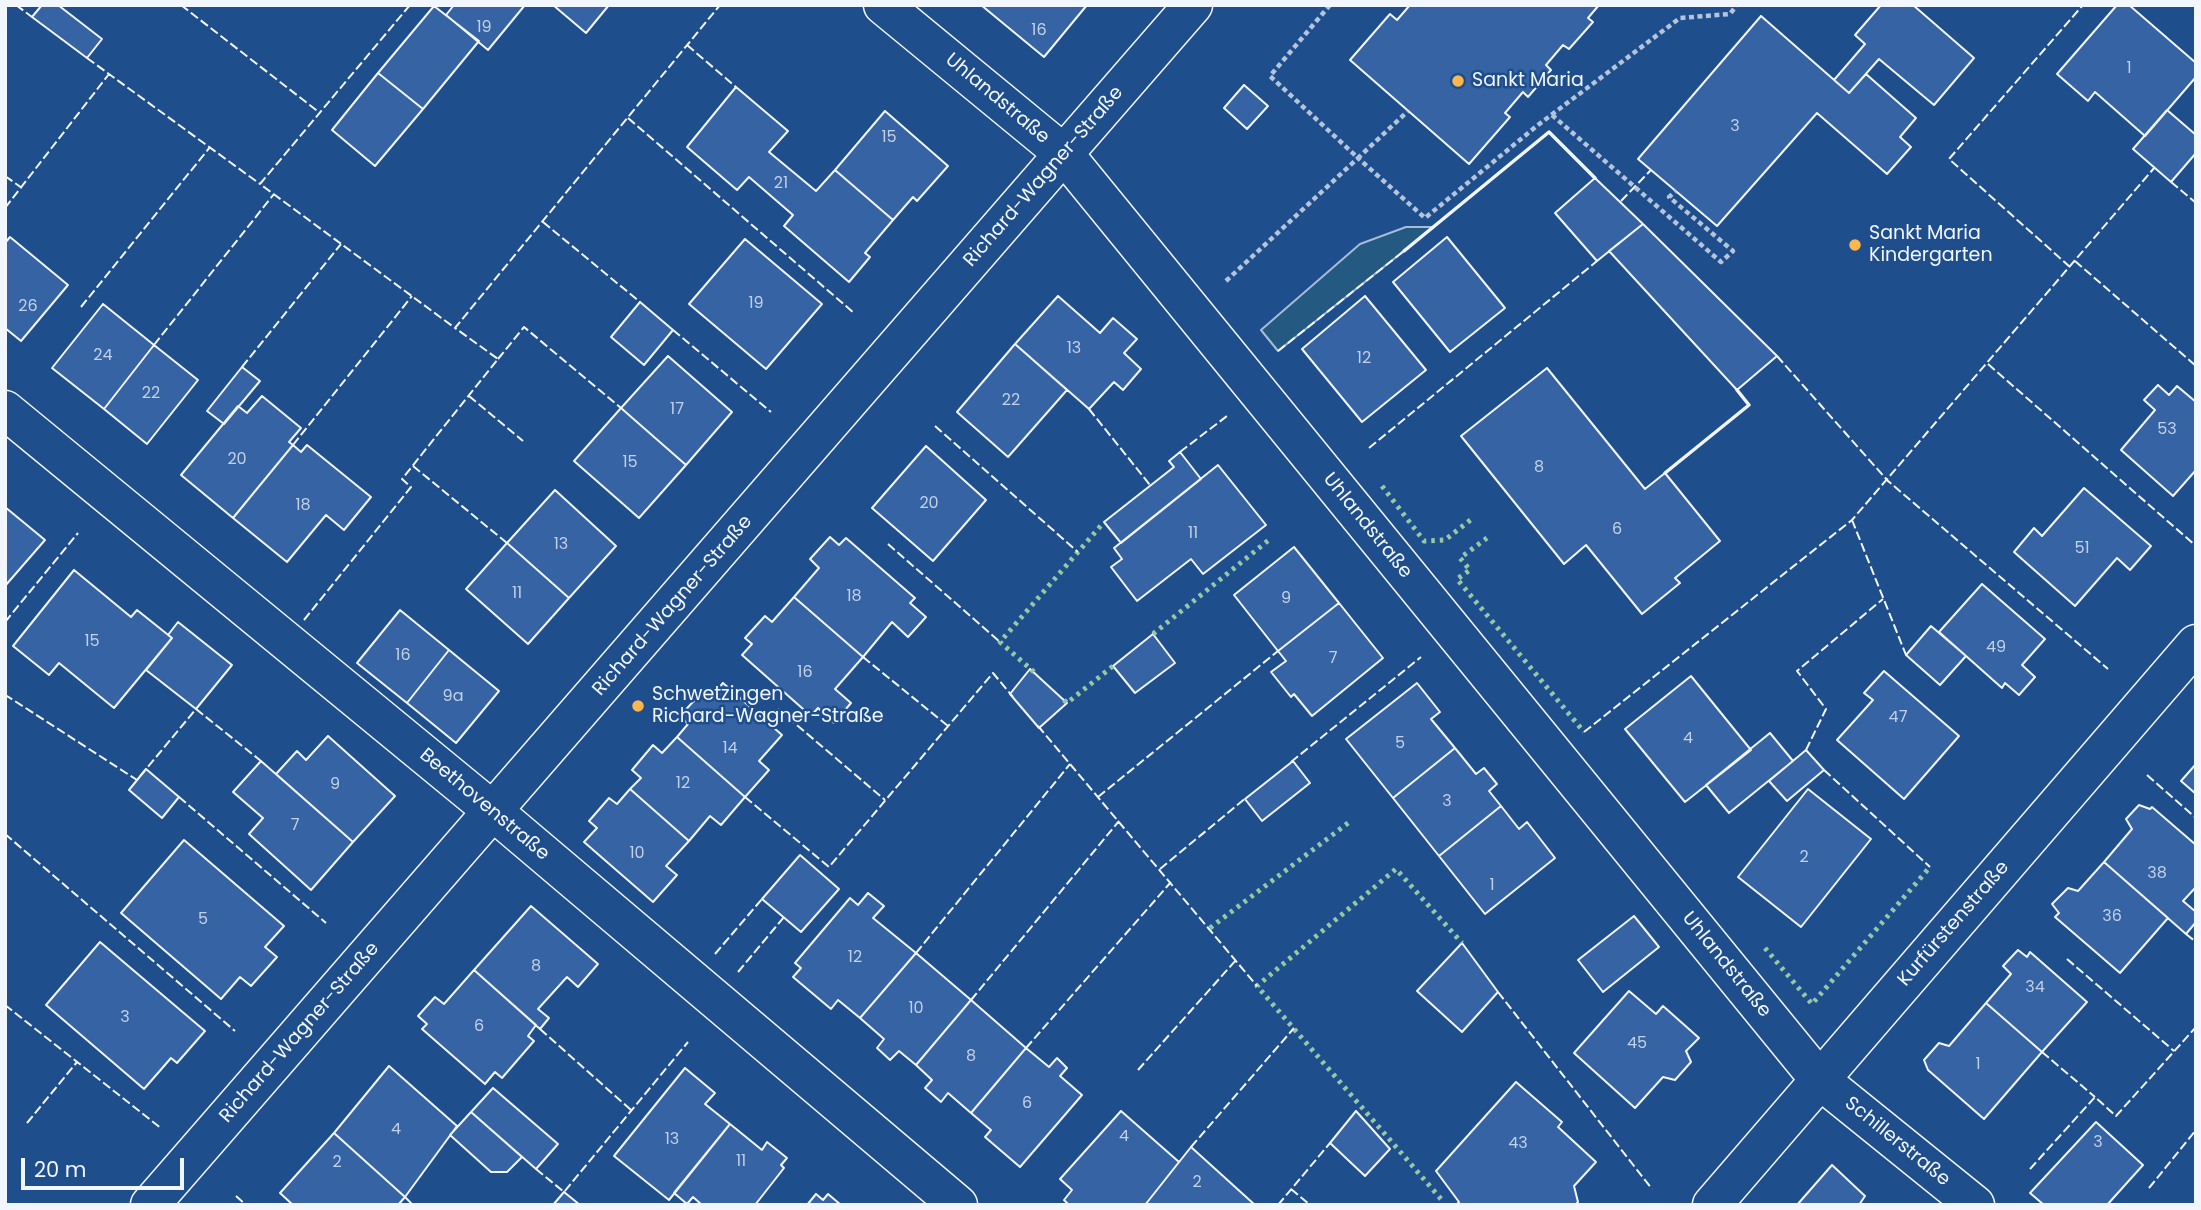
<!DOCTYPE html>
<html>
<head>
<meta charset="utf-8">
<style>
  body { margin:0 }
  #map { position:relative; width:2201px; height:1210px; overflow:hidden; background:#1f4e8c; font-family:Poppins,sans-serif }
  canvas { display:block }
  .frame { position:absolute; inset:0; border:7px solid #f2f6ff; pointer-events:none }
  .scale { position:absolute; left:21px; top:1158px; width:163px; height:32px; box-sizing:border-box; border:4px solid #f2f6ff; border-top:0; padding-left:9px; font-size:21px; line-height:24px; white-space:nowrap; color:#f2f6ff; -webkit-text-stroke:5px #1f4e8c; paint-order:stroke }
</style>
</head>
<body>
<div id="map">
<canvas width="2201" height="1210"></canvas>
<div class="frame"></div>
<div class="scale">20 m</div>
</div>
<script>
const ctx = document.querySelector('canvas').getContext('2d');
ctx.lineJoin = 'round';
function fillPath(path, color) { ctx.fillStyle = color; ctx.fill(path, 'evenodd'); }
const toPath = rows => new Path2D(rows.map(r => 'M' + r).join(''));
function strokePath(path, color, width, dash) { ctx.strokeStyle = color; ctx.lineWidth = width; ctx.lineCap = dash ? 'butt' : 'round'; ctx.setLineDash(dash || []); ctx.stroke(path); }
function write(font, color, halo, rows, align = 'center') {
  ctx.font = font + ' Poppins,sans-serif'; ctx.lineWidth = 5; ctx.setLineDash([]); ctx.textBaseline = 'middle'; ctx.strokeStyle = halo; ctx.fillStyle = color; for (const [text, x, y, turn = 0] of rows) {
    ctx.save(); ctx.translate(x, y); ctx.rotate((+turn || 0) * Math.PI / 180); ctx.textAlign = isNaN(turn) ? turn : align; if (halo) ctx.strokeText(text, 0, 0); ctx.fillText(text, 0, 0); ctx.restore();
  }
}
const green = toPath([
  [1406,227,1434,227,1278,351,1261,330,1360,244,1406,227]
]);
const building = toPath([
  [42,5,58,5,102,39,87,58,32,17,42,5],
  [454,5,525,5,488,50,446,15,454,5],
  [553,5,609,5,586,33,553,5],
  [981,5,1087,5,1044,57,981,5],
  [1410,5,1599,5,1588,18,1593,22,1569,49,1563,45,1546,65,1551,70,1528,97,1523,92,1505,113,1510,117,1469,164,1350,60,1390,14,1397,20,1410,5],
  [1881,5,1913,5,1974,58,1934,105,1879,59,1849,93,1834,80,1865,44,1855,35,1881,5],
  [2117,5,2129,5,2196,63,2196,77,2145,136,2095,92,2088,101,2057,74,2117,5],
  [434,6,479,41,423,109,378,73,434,6],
  [1761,16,1849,93,1866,74,1916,118,1900,137,1911,147,1887,174,1817,113,1717,226,1638,159,1761,16],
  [378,73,423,109,375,166,332,130,378,73],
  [1244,85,1268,106,1247,129,1224,108,1244,85],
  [736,87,788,131,769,152,816,191,835,170,893,220,865,253,870,257,849,282,784,226,793,215,749,177,737,190,687,147,736,87],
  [2167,110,2196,135,2196,153,2171,182,2133,149,2167,110],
  [885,111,948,166,917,201,913,197,893,220,835,170,885,111],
  [1595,178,1643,224,1597,261,1555,213,1595,178],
  [1643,224,1777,356,1737,390,1609,251,1643,224],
  [10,237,68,285,21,341,5,328,5,243,10,237],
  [1447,237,1505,308,1450,352,1393,282,1447,237],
  [745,239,822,304,766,369,689,304,745,239],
  [1058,296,1100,333,1113,318,1137,339,1124,353,1141,369,1123,390,1114,382,1089,409,1015,344,1058,296],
  [1365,296,1426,370,1362,422,1302,349,1365,296],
  [640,302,673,330,644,365,611,337,640,302],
  [103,304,154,345,104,409,52,368,103,304],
  [1015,344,1067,390,1008,457,957,412,1015,344],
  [154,345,198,380,147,444,104,409,154,345],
  [668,356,732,412,686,465,621,408,668,356],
  [242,367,260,381,224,424,207,411,242,367],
  [1547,368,1645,489,1665,473,1720,541,1675,578,1680,583,1642,614,1586,545,1564,564,1461,436,1547,368],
  [2158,385,2169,395,2177,386,2196,402,2196,470,2173,496,2121,450,2155,410,2144,400,2158,385],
  [262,396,301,428,289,442,293,445,233,518,181,475,238,406,247,413,262,396],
  [621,408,686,465,639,518,574,461,621,408],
  [293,445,301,452,307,445,371,497,344,530,326,515,287,562,233,518,293,445],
  [926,446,986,500,933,561,872,508,926,446],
  [1180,452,1201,479,1121,543,1104,522,1174,467,1169,461,1180,452],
  [1218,465,1266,525,1203,574,1191,559,1137,601,1111,567,1122,559,1114,548,1218,465],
  [2084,488,2151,546,2130,570,2117,558,2075,606,2014,552,2034,528,2042,536,2084,488],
  [555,490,616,546,569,598,507,543,555,490],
  [5,507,45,540,5,586,5,507],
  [830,537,839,545,846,538,915,598,910,603,926,617,908,637,892,622,863,657,794,597,819,568,810,559,830,537],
  [507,543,569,598,528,644,466,589,507,543],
  [1294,547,1339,603,1278,651,1234,595,1294,547],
  [74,570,131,617,137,610,172,638,114,708,59,663,49,675,13,646,74,570],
  [1982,584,2045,639,2022,665,2035,677,2019,695,2005,683,2002,688,1939,632,1982,584],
  [794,597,863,657,835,689,851,703,834,723,818,708,811,716,742,655,752,644,745,638,765,616,772,622,794,597],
  [1339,603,1383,658,1312,716,1294,694,1291,697,1271,672,1286,661,1278,651,1339,603],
  [400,610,449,650,407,703,357,663,400,610],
  [178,622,232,665,196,709,146,670,172,638,168,635,178,622],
  [1931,626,1966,656,1940,685,1906,655,1931,626],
  [1153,634,1175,663,1135,693,1113,666,1153,634],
  [449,650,499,691,456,743,407,703,449,650],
  [1030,669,1067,703,1039,728,1010,694,1030,669],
  [1884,671,1959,736,1904,799,1837,740,1873,700,1864,693,1884,671],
  [1691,676,1751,750,1685,802,1625,729,1691,676],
  [723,683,782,735,759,761,769,770,745,797,677,737,688,724,680,716,701,693,709,700,723,683],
  [1417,683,1440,712,1431,719,1455,748,1393,798,1346,739,1417,683],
  [1770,733,1793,761,1729,813,1706,785,1770,733],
  [328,736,395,796,353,842,276,774,297,751,306,760,328,736],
  [677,737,745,797,721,825,710,816,689,841,630,789,641,778,632,770,653,745,662,753,677,737],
  [1455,748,1476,774,1484,768,1497,784,1489,791,1501,806,1439,856,1393,798,1455,748],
  [1806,750,1824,770,1787,801,1769,781,1806,750],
  [261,761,353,842,311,890,249,834,263,818,233,792,261,761],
  [1293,761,1310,783,1262,821,1245,799,1293,761],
  [2196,764,2196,794,2181,781,2196,764],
  [146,769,179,797,162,818,129,790,146,769],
  [630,789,689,841,666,866,677,875,653,902,584,842,597,828,589,821,609,798,617,804,630,789],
  [1808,789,1871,839,1801,927,1738,877,1808,789],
  [2139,805,2150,809,2152,807,2196,845,2196,887,2183,901,2196,912,2196,922,2186,934,2104,862,2132,829,2126,819,2139,805],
  [1501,806,1519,829,1527,822,1555,858,1485,914,1439,856,1501,806],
  [184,840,284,926,265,947,277,957,251,986,240,977,221,999,121,913,184,840],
  [800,855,839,889,801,932,762,899,800,855],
  [2104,862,2168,918,2120,973,2055,917,2059,913,2052,904,2068,888,2078,891,2104,862],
  [868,893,884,906,873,918,916,953,860,1018,838,1000,831,1009,793,977,801,968,795,963,850,898,858,905,868,893],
  [531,906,598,964,578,987,567,977,538,1009,549,1018,540,1029,474,970,531,906],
  [1634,916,1659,947,1603,992,1578,960,1634,916],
  [100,942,205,1031,177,1063,171,1058,144,1089,46,1005,100,942],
  [1462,943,1498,992,1462,1032,1417,991,1462,943],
  [2018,950,2027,957,2030,952,2087,1002,2042,1052,1986,1003,2011,974,2003,966,2018,950],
  [916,953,971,1000,916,1065,899,1051,890,1060,877,1048,884,1039,860,1018,916,953],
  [474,970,536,1025,528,1036,534,1041,502,1078,495,1072,485,1084,422,1029,427,1024,418,1016,435,997,444,1004,474,970],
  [1629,991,1656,1014,1663,1006,1699,1038,1686,1051,1691,1062,1675,1080,1663,1077,1635,1108,1574,1053,1629,991],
  [971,1000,1026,1048,971,1113,948,1093,941,1102,925,1088,932,1080,916,1065,971,1000],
  [1986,1003,2042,1052,1984,1119,1928,1070,1924,1060,1939,1043,1949,1046,1986,1003],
  [1026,1048,1049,1067,1057,1058,1067,1068,1060,1076,1082,1095,1020,1167,985,1137,991,1130,971,1113,1026,1048],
  [389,1066,457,1126,405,1197,334,1133,389,1066],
  [685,1068,715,1093,705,1104,730,1124,669,1200,614,1156,685,1068],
  [1516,1082,1562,1122,1558,1127,1596,1162,1574,1186,1578,1202,1575,1205,1456,1205,1459,1202,1436,1171,1516,1082],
  [493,1088,558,1144,536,1169,471,1112,493,1088],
  [1121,1111,1179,1162,1145,1205,1069,1205,1064,1200,1072,1190,1060,1179,1121,1111],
  [1356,1111,1390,1149,1365,1176,1330,1143,1356,1111],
  [471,1112,522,1157,507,1172,491,1172,450,1135,471,1112],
  [2096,1122,2143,1165,2107,1205,2044,1205,2030,1193,2096,1122],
  [730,1124,762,1150,767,1142,787,1158,781,1165,784,1168,755,1205,702,1205,693,1197,687,1204,674,1193,730,1124],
  [334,1133,405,1197,398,1205,293,1205,280,1193,334,1133],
  [1191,1147,1255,1205,1145,1205,1191,1147],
  [1832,1165,1865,1196,1859,1205,1797,1205,1832,1165],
  [564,1192,580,1205,553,1205,564,1192],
  [816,1194,823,1200,828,1194,841,1205,807,1205,816,1194]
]);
const path = toPath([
  [1330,5,1270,76,1358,158,1408,111],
  [1552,115,1721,262,1733,251,1669,197,1676,191],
  [1226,281,1358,158,1425,218,1538,125,1680,18,1730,14,1737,5]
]);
const minor = toPath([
  [883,5,1064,154,1819,1079,1975,1205],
  [5,410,494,812,958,1205],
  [150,1205,1193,5],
  [1712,1205,2196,644]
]);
const hedge = toPath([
  [1382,486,1424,541,1445,540,1473,518],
  [1487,538,1460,558,1470,570,1457,579,1584,732],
  [1153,634,1270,539],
  [1034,672,1000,642,1104,522],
  [1064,700,1067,703,1113,666],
  [1210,928,1352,820],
  [1765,948,1812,1004,1930,867],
  [1441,1199,1257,986,1396,869,1462,943]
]);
const fence = toPath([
  [16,5,32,17],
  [181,5,320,113],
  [410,5,260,184,455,328,720,5],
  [687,45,736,87],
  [87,58,260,184],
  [628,118,854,313],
  [5,176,22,188],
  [2171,182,2196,203],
  [1621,201,1651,170],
  [5,208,109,74],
  [543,222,640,302],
  [2075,261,2196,366],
  [2070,267,1949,159,2083,5],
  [81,307,210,147],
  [673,330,771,412],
  [154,345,274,194],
  [1278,351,1404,251],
  [1777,356,1888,481,2108,669],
  [498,359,524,327,621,408],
  [1988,364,2196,546],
  [242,367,341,244],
  [469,396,523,441],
  [1089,409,1150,485],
  [935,426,1078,552],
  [293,445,412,296],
  [1369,448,1597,261],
  [1180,452,1227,416],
  [413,466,507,543],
  [1852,520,1906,655],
  [888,544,1000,642],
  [304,620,411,487,402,479,498,359,455,328],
  [5,622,78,533],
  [863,657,948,726],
  [5,698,7,696,137,780,196,709,261,761],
  [778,709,885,800],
  [1038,726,1257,986],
  [1584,732,1852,520,2155,167],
  [1806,750,1826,709,1797,671,1883,599],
  [1291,762,1421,657],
  [1824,770,1930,867],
  [2147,775,2196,818],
  [179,797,326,923],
  [745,797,829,867,993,673,1013,697],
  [1098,797,1278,651],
  [5,834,235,1031],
  [1160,869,1247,797],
  [2186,934,2196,942],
  [916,953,1070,764],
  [715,954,762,899],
  [2067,959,2174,1051],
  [738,972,784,917],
  [1498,992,1652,1189],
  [971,1000,1119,821],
  [5,1005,162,1129],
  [540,1029,631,1110],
  [1026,1048,1171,882],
  [2042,1052,2095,1097],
  [1138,1070,1236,960],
  [27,1123,77,1062],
  [1191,1147,1294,1028],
  [536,1169,564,1192,688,1042],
  [2030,1169,2095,1097,2116,1116,2196,1027],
  [2149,1188,2196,1130],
  [1291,1189,1310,1205],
  [236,1196,246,1205],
  [405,1197,413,1205],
  [1278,1205,1330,1143]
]);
const wall = toPath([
  [1404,251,1549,132,1595,178],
  [1665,473,1749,405,1737,390]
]);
const markers = [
  [1458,81,7,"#ffb74d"],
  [1855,245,7,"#ffb74d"],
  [638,706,7,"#ffb74d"]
];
const numberNames = [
  ["19",484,28],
  ["16",1039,31],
  ["1",2129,69],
  ["3",1735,127],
  ["15",889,138],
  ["21",781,184],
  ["19",756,304],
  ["26",28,307],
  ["13",1074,349],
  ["24",103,356],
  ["12",1364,359],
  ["22",151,394],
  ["22",1011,401],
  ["17",677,410],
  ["53",2167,430],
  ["20",237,460],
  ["15",630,463],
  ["8",1539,468],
  ["20",929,504],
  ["18",303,506],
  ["6",1617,530],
  ["11",1193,534],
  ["13",561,545],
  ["51",2082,549],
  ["11",517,594],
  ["18",854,597],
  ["9",1286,599],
  ["15",92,642],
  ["49",1996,648],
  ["16",403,656],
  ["7",1333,659],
  ["16",805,673],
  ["9a",453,697],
  ["47",1898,718],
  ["4",1688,739],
  ["5",1400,744],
  ["14",730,749],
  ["12",683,784],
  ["9",335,785],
  ["3",1447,802],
  ["7",295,826],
  ["10",637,854],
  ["2",1804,858],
  ["38",2157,874],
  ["1",1492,886],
  ["36",2112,917],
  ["5",203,920],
  ["12",855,958],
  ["8",536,967],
  ["34",2035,988],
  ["10",916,1009],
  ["3",125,1018],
  ["6",479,1027],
  ["45",1637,1044],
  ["8",971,1057],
  ["1",1978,1065],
  ["6",1027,1104],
  ["4",396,1130],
  ["4",1124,1137],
  ["13",672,1140],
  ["3",2098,1143],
  ["43",1518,1144],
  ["11",741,1162],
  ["2",337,1163],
  ["2",1197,1183]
];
const poiNames = [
  ["Sankt Maria",1472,81],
  ["Sankt Maria",1869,234],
  ["Kindergarten",1869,256],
  ["Schwetzingen",652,695],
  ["Richard-Wagner-Straße",652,717]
];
const streetNames = [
  ["Uhlandstraße",997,99,40],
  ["Richard-Wagner-Straße",1044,177,-49],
  ["Uhlandstraße",1367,526,51],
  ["Richard-Wagner-Straße",673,606,-49],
  ["Beethovenstraße",484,805,40],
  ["Kurfürstenstraße",1954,924,-49],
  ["Uhlandstraße",1726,965,51],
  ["Richard-Wagner-Straße",300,1033,-49],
  ["Schillerstraße",1897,1142,39]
];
fillPath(green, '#245a82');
strokePath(green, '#a8bbd7', 2);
fillPath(building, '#3563a3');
strokePath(building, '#f2f6ff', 2);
strokePath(minor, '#f2f6ff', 41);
strokePath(path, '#b3c4dc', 4.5, [5, 3.5]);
strokePath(minor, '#1f4e8c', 38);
strokePath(hedge, '#97c8a6', 5, [3.5, 5]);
strokePath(fence, '#f2f6ff', 2, [9, 3.5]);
strokePath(wall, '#f2f6ff', 3.5);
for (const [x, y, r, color] of markers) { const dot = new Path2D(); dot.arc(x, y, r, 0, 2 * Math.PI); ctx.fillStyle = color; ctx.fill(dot); strokePath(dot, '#1f4e8c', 2.5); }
write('16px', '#c3d1e8', null, numberNames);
write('19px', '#f2f6ff', '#1f4e8c', poiNames, 'left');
write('19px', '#f2f6ff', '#1f4e8c', streetNames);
</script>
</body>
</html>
